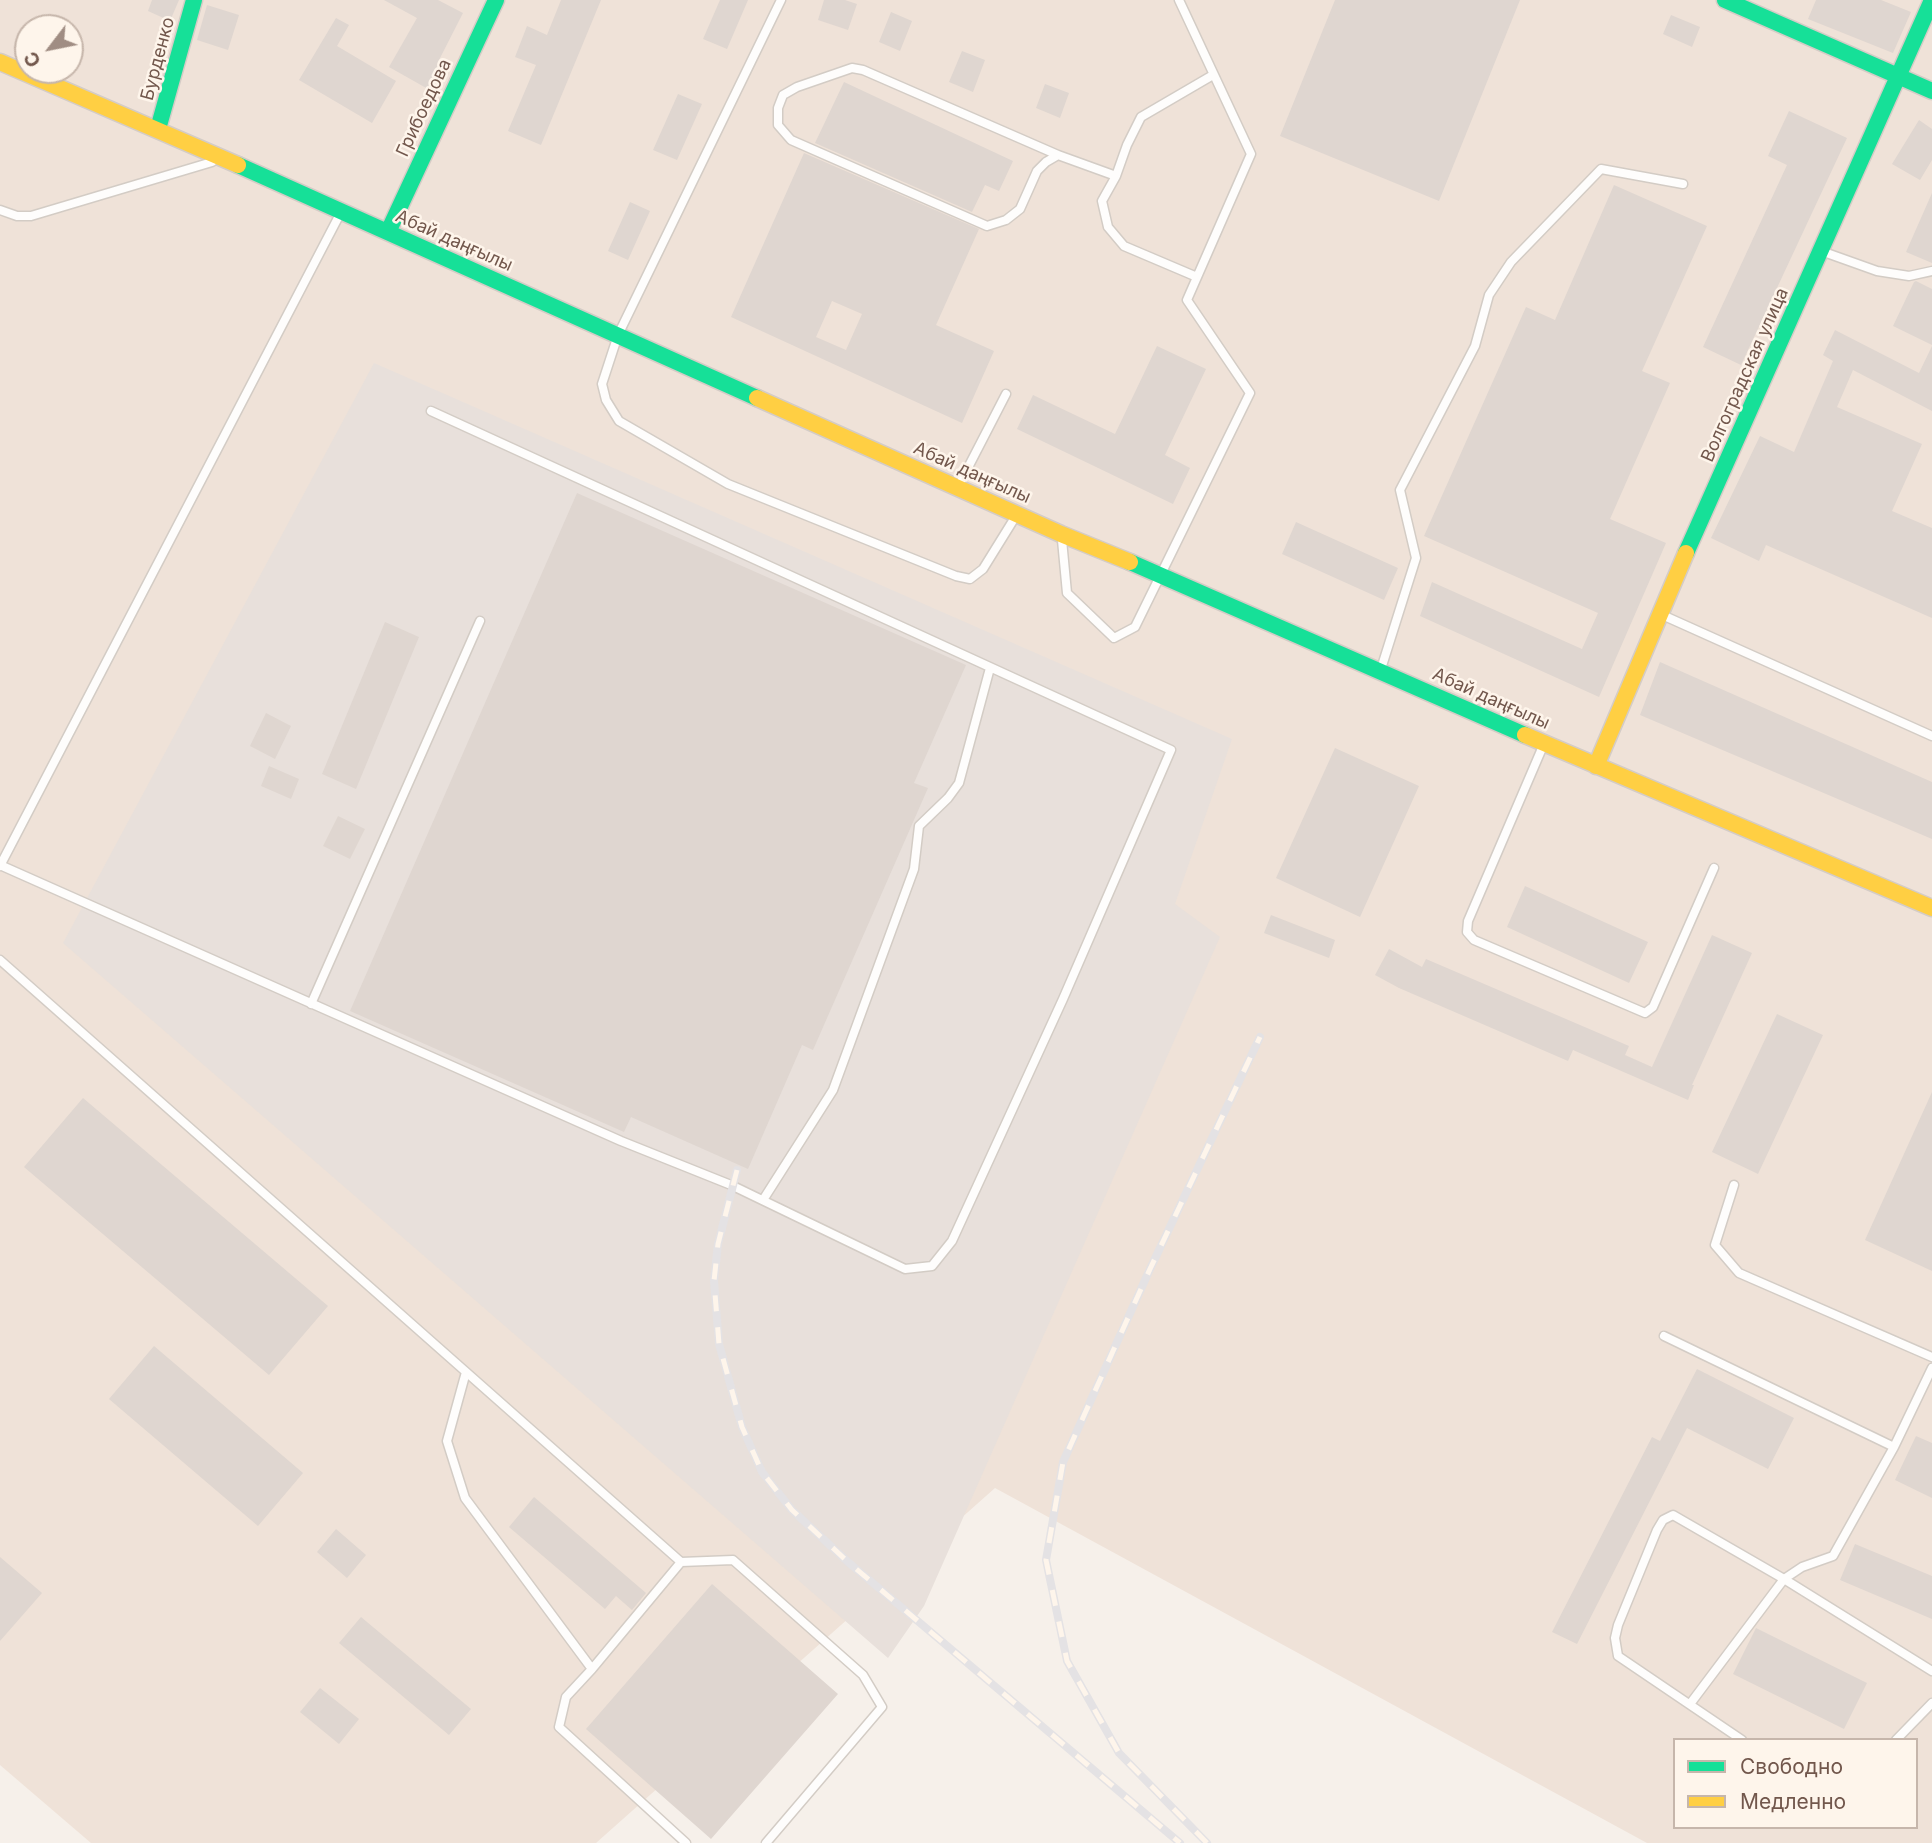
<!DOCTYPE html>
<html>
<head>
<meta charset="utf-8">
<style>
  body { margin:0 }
  #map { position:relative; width:1932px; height:1843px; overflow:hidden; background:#f6f0ea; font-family:Inter,sans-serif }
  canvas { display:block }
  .legend { position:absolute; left:1673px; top:1738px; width:245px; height:91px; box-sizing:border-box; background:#fef5eb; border:2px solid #c6b6ab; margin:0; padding:9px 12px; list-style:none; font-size:21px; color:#72574c }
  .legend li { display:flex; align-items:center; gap:14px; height:35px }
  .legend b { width:35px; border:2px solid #c6b6ab }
  .north { position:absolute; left:14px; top:14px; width:70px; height:70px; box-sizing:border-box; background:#fef5eb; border:2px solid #c6b6ab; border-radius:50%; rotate:238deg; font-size:19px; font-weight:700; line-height:28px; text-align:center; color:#72574c }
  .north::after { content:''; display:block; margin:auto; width:24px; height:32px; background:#a08d83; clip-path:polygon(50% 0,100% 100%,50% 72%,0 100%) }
</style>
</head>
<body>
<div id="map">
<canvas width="1932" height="1843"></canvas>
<ul class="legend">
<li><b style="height:9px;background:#16e098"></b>Свободно</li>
<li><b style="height:9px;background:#ffcf43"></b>Медленно</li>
</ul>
<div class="north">С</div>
</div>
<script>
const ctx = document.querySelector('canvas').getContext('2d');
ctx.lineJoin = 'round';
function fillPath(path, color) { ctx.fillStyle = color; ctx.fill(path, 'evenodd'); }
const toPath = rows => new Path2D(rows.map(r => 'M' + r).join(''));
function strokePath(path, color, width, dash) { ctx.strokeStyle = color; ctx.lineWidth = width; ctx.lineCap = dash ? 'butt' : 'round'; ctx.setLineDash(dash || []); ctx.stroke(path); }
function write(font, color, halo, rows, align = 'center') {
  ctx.font = font + ' Inter,sans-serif'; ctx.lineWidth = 5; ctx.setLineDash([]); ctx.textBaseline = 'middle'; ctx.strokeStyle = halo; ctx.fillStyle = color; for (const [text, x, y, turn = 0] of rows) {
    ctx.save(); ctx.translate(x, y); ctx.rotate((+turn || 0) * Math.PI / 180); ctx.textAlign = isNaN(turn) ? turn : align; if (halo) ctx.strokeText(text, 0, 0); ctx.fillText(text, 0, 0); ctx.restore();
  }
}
const residential = toPath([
  [0,0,1932,0,1932,1843,1647,1843,995,1488,596,1843,91,1843,0,1765],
  [28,28,70,28,70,70,28,70],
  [1675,1740,1916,1740,1916,1827,1675,1827]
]);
const industrial = toPath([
  [374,363,1232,739,1175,904,1220,937,924,1606,888,1658,63,943]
]);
const building = toPath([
  [152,0,179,0,170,21,148,11],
  [384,0,438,0,463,13,439,60,444,63,428,89,389,67,417,18],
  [561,0,601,0,541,145,508,131,536,65,515,57,527,26,547,35],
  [720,0,748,0,727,49,703,39],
  [824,0,845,0,857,4,848,30,818,20],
  [1335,0,1520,0,1439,201,1280,136],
  [1816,0,1881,0,1911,12,1893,53,1808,19],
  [207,5,239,15,228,50,197,40],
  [891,12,912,21,900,51,879,42],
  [1671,15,1700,27,1692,47,1663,34],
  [336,18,349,25,337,46,396,81,372,123,299,80],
  [962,51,985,60,973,92,949,82],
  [844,82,1013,161,999,191,985,185,972,212,815,143],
  [1045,84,1069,93,1060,118,1036,108],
  [678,94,702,104,677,160,653,150],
  [1789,111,1847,138,1741,365,1703,347,1787,165,1768,156],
  [1919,120,1932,129,1932,160,1920,180,1892,164],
  [804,153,979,229,936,325,994,351,962,423,731,317],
  [832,301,862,314,846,350,816,337],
  [1614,185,1707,226,1642,371,1670,383,1610,519,1666,543,1599,697,1420,616,1432,582,1582,649,1598,613,1424,536,1526,307,1555,320],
  [1932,193,1932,263,1906,252],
  [630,202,650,211,628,260,608,251],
  [1916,281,1932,289,1932,345,1893,326,1914,282],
  [1835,330,1919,373,1932,346,1932,411,1853,370,1837,407,1922,444,1892,511,1932,528,1932,618,1766,545,1759,561,1711,538,1760,436,1794,452,1833,361,1823,355],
  [1157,346,1206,369,1165,455,1190,468,1173,504,1017,429,1033,395,1115,434],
  [577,493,966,665,914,783,928,788,813,1050,802,1045,748,1169,631,1117,624,1132,350,1011],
  [1296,522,1398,568,1384,600,1282,554],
  [385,622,419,637,356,789,322,774],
  [1660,662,1932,782,1932,839,1640,715],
  [266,713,291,726,275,759,250,746],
  [1335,748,1419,786,1360,917,1276,878],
  [269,766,299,779,291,799,261,786],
  [338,816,365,829,350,859,323,846],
  [1525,886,1648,942,1629,983,1507,927],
  [1271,915,1335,940,1329,958,1264,933],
  [1712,935,1752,953,1692,1085,1694,1085,1688,1100,1573,1050,1568,1061,1399,988,1375,975,1389,949,1422,967,1426,959,1629,1046,1625,1055,1652,1067],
  [1777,1014,1823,1035,1758,1174,1712,1152],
  [1932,1092,1932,1271,1865,1240],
  [83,1098,328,1306,269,1375,24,1167],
  [154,1346,303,1473,258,1526,109,1399],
  [1697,1369,1794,1418,1768,1469,1687,1428,1577,1644,1552,1632,1652,1437,1660,1441],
  [1916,1436,1932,1443,1932,1498,1895,1480],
  [534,1497,646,1593,632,1610,616,1596,605,1609,509,1527],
  [336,1529,366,1555,347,1578,317,1552],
  [1855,1544,1932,1576,1932,1619,1840,1580],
  [0,1557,42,1593,0,1641],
  [712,1584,838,1694,711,1839,586,1729],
  [361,1617,471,1709,449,1735,339,1643],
  [1756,1628,1867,1683,1844,1729,1733,1674],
  [320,1688,359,1719,339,1744,300,1712]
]);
const lane = toPath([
  [781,0,618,335,602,384,606,400,619,421,728,484,956,576,970,579,983,569,1014,519],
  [1058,155,863,70,852,68,797,87,783,95,778,108,778,125,791,140,987,226,1006,220,1020,209,1037,171,1046,162,1058,155,1116,176,1102,201,1108,227,1124,246,1197,277],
  [1116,176,1127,145,1141,117,1213,75],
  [0,210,17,216,31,216,212,162],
  [1821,251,1877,271,1909,276,1932,271],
  [959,485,1006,394],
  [1062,540,1067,593,1114,638,1135,627,1250,393,1187,300,1251,154,1179,0],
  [1660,614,1932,736],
  [1381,669,1416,558,1400,490,1475,346,1489,295,1511,262,1601,169,1683,184],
  [1543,746,1468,921,1467,932,1474,940,1645,1013,1653,1007,1714,868],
  [0,865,621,1141,731,1185,905,1269,932,1266,952,1241,1063,999,1171,750,431,411],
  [0,866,340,214],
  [0,960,681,1562,733,1560,863,1675,882,1707,766,1843],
  [311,1004,480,621],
  [1734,1185,1715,1245,1739,1273,1932,1357],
  [763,1200,833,1090,914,869,919,826,948,798,959,783,990,668],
  [1664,1336,1894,1447],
  [466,1372,447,1441,465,1498,592,1669],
  [681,1562,592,1669,566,1697,559,1727,686,1843],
  [1690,1704,1784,1579,1802,1567,1833,1556,1894,1447,1932,1368],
  [1742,1740,1618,1656,1615,1638,1618,1625,1657,1530,1663,1520,1673,1515,1784,1579,1932,1671],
  [1896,1740,1932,1703]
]);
const fast = toPath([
  [1725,0,1932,91],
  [158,129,194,0],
  [238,165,757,398],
  [388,232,496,0],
  [1686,553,1932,0],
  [1130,562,1525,735]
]);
const slow = toPath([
  [0,62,238,165],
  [757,398,1061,534,1130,562],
  [1525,735,1932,908],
  [1596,766,1686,553]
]);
const rail = toPath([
  [737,1170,718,1244,714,1281,719,1344,742,1427,762,1472,792,1510,848,1562,1180,1843],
  [1207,1843,1119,1753,1067,1661,1046,1560,1063,1462,1150,1269,1260,1037]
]);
const streetNames = [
  ["Бурденко",158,59,-75],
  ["Грибоедова",424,108,-65],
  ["Абай даңғылы",454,241,24],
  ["Волгоградская улица",1745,375,-66],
  ["Абай даңғылы",972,473,24],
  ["Абай даңғылы",1491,699,24]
];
fillPath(residential, '#efe2d8');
fillPath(industrial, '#e8e0db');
fillPath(building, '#dfd6d0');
strokePath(lane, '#d3ccc5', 11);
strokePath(fast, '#d4ccc6', 19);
strokePath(slow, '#d4ccc6', 19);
strokePath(lane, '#fefdfc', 8);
strokePath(fast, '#16e098', 16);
strokePath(slow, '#ffcf43', 16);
strokePath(rail, '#e4e2e4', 8);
strokePath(rail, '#fef5eb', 5, [16]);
write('18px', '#72574c', '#fef5eb', streetNames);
</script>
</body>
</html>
